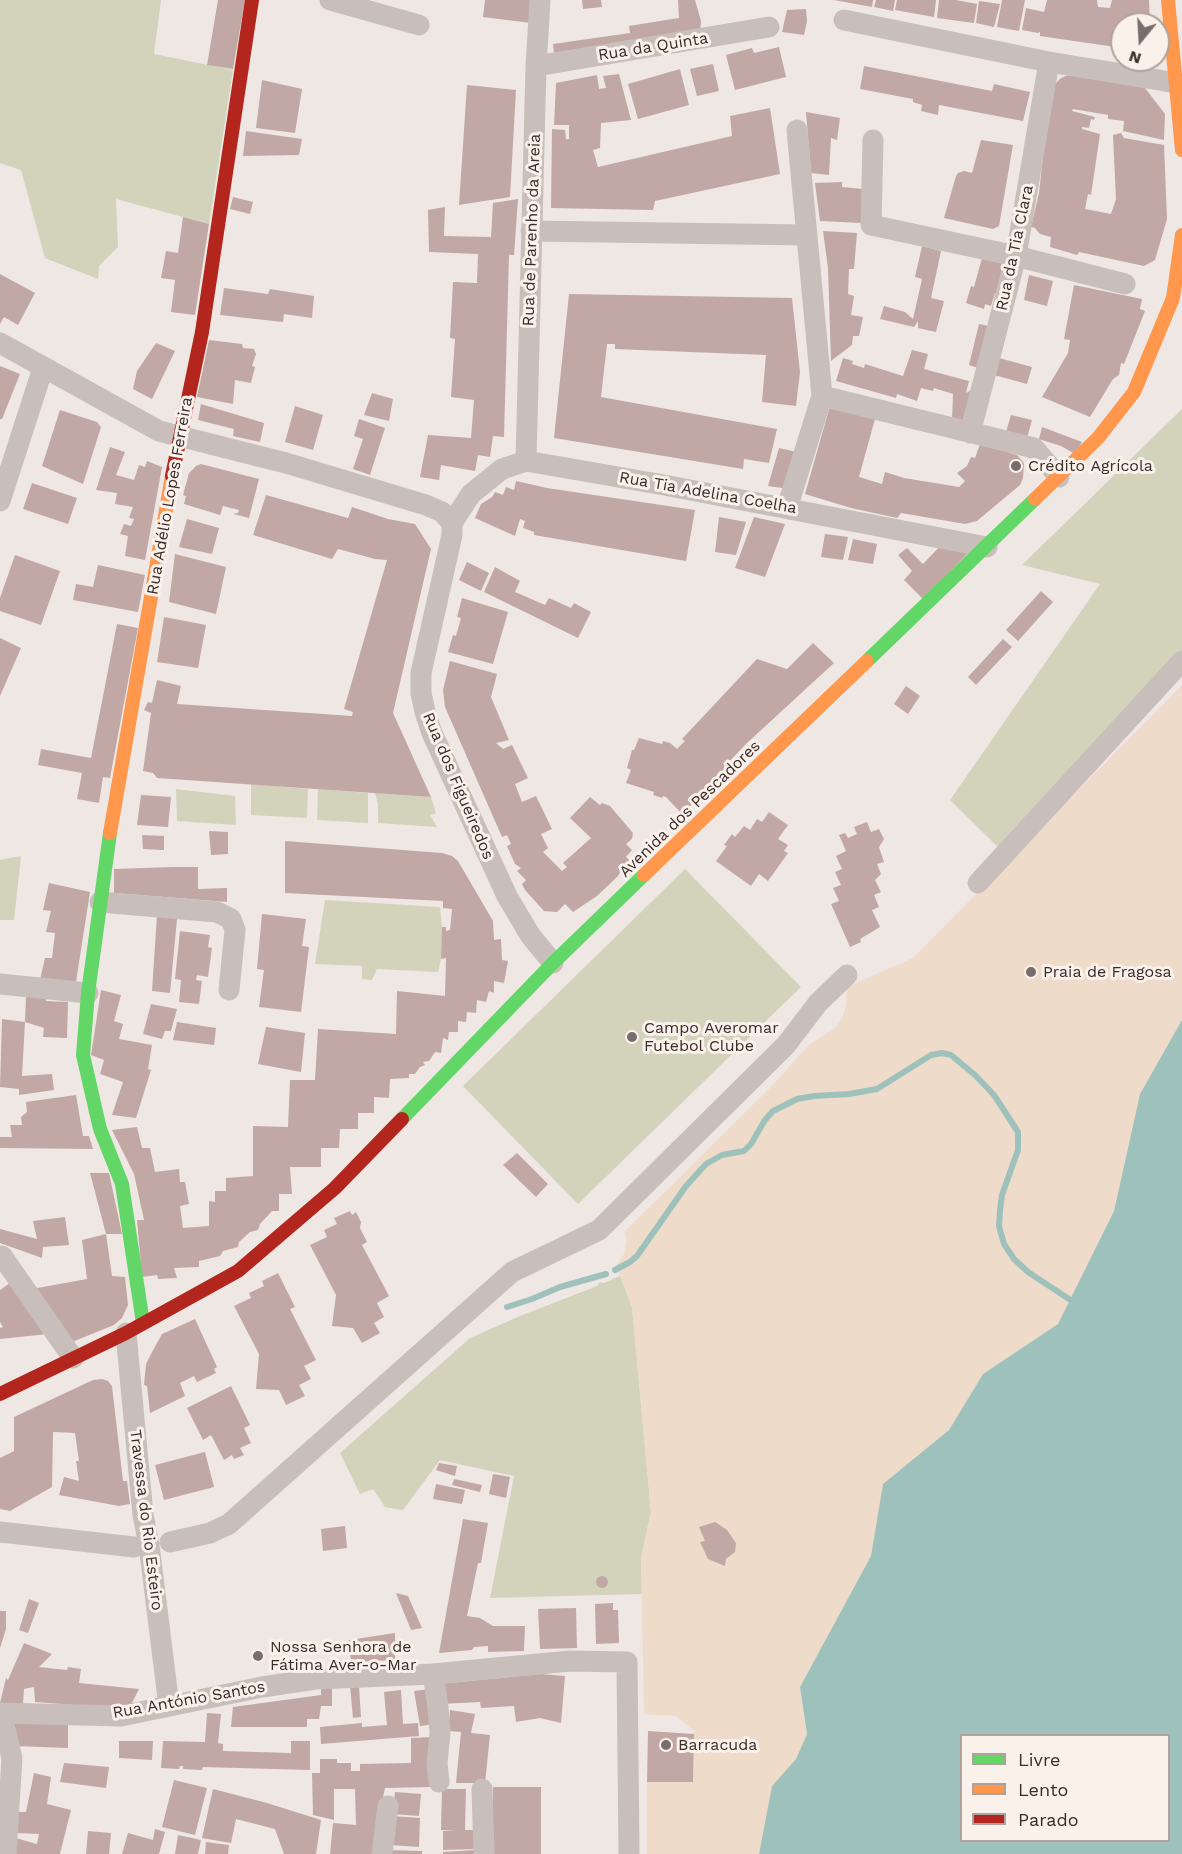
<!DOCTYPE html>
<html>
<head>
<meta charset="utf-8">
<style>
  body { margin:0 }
  #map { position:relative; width:1182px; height:1854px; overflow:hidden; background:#eee7e3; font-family:"Work Sans",sans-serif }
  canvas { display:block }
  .legend { position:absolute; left:960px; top:1734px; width:210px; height:108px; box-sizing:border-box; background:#fbf1eb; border:2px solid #ada29d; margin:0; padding:8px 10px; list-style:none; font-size:18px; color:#392c29 }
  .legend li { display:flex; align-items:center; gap:12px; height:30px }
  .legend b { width:30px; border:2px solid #ada29d }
  .north { position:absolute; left:1110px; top:12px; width:60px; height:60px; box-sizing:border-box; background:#fbf1eb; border:2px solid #ada29d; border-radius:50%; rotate:198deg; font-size:16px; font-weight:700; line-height:24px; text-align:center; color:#392c29 }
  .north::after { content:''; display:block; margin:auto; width:21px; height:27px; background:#786d6a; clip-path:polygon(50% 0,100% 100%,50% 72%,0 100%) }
</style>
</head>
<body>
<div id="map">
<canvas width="1182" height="1854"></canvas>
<ul class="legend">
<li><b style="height:8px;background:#63d668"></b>Livre</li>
<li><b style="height:8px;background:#ff974d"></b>Lento</li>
<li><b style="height:8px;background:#b3261e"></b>Parado</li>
</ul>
<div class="north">N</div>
</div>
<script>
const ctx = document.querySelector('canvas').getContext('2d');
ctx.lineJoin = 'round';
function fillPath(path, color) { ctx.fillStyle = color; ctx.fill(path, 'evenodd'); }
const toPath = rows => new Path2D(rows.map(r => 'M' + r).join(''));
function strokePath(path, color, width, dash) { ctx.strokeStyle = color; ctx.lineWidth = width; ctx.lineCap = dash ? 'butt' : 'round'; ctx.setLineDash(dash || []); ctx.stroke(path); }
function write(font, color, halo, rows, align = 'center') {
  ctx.font = font + ' "Work Sans",sans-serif'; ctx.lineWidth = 6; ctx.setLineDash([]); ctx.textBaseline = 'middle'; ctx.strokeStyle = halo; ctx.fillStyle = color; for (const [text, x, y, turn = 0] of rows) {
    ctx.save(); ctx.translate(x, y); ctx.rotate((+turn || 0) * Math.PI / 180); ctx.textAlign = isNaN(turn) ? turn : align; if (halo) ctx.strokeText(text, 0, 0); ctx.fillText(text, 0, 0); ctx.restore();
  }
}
const green = toPath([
  [0,0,161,0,154,54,233,70,209,224,116,199,118,247,99,266,98,279,45,258,21,170,0,163],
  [1182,409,1182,653,1001,850,950,800,1100,584,1022,565],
  [251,784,308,789,307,818,251,815],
  [176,789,235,796,236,825,177,821],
  [318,789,368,793,368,823,317,820],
  [375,793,431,797,436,813,430,815,437,827,378,823,378,804],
  [21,856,14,920,0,920,0,860],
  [685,869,801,987,578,1204,463,1086],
  [325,900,440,907,442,927,441,959,438,972,377,969,372,980,362,979,362,966,315,964],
  [620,1276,632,1307,651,1512,641,1558,642,1594,490,1598,514,1476,440,1460,403,1510,385,1507,373,1489,360,1494,340,1453,470,1338,520,1316,597,1286,600,1282,604,1283]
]);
const sand = toPath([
  [1182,685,1182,1020,1140,1094,1114,1211,1058,1324,983,1374,949,1430,883,1485,871,1556,800,1687,807,1734,796,1759,772,1786,759,1854,647,1854,647,1782,693,1782,694,1731,676,1716,644,1714,641,1558,651,1512,632,1307,616,1266,624,1254,627,1239,624,1232,769,1089,809,1045,835,1028,842,1018,846,1005,847,987,913,958]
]);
const water = toPath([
  [1182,1020,1182,1854,759,1854,772,1786,796,1759,807,1734,800,1687,871,1556,883,1484,949,1430,983,1374,1058,1324,1114,1211,1140,1094],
  [962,1736,1168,1736,1168,1840,962,1840]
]);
const stream = toPath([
  [615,1270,630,1262,637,1256,686,1186,706,1164,722,1155,744,1151,751,1144,765,1120,773,1111,797,1099,814,1096,849,1094,877,1089,931,1055,942,1053,951,1055,975,1075,994,1095,1018,1132,1018,1150,1002,1195,1000,1210,999,1226,1004,1244,1014,1259,1028,1272,1069,1299],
  [507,1307,532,1299,560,1287,606,1274]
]);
const building = toPath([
  [218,0,245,0,233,69,207,65],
  [485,0,532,0,531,23,483,17],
  [582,0,601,0,602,7,583,9],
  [678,0,695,0,701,21,700,33,554,54,553,44,630,33,629,26,679,18],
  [834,0,873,0,872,7],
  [876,0,895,0,893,11,874,7],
  [897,0,936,0,934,17,895,10],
  [939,0,956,0,977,4,974,23,937,18],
  [1002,0,1025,0,1019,31,997,27],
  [1047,0,1097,0,1098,7,1110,8,1112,0,1149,0,1150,24,1122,24,1122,48,1040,36,1040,32,1038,33,1022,30,1026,8,1044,12],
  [979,1,1000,4,994,27,976,23],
  [806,9,807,21,804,35,782,32,787,10],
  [779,47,786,77,735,90,726,55,752,48,754,53],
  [713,64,719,91,697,96,690,69],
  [864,66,992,91,994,84,1030,92,1023,121,939,105,938,115,921,111,922,105,913,102,913,99,860,89],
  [680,69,689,105,638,119,628,84],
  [619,74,631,120,601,123,600,148,593,150,598,167,732,136,730,116,770,108,780,174,655,201,653,210,551,208,552,129,565,130,566,139,569,139,569,125,554,125,556,83,597,75,599,89,606,88,603,76],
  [1071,74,1145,88,1165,114,1164,140,1123,131,1124,121,1108,119,1108,115,1073,109,1072,111,1095,117,1094,120,1091,119,1089,128,1082,127,1082,129,1100,134,1091,195,1088,194,1085,209,1111,214,1116,199,1113,135,1121,133,1124,138,1164,145,1167,219,1155,260,1144,266,1079,252,1077,255,1050,247,1051,237,1040,234,1035,228,1031,227,1039,193,1047,120,1054,85,1061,78],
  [262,80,302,89,295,133,256,128],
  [467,85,516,90,510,197,459,205],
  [806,112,840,118,837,140,831,138,829,175,811,173],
  [246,131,302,139,299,155,243,156],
  [981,140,1013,145,999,226,993,229,944,218,956,176,958,173,964,171,972,173],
  [842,182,842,187,863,189,862,223,820,221,815,183],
  [233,197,253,202,250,214,230,209],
  [518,199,514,255,509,255,504,437,493,436,490,457,478,455,475,471,441,465,439,480,420,477,428,435,471,438,474,400,451,397,455,339,450,338,453,282,477,283,478,254,429,252,428,210,445,207,444,236,491,237,493,203],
  [183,217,209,224,195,315,171,312,175,280,161,278,166,251,178,253],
  [823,231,857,233,854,269,849,269,848,294,854,296,851,315,863,317,859,336,853,336,852,345,831,361,828,268],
  [922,246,941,251,931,298,944,301,936,332,918,328,918,321,914,327,880,319,884,306,905,312,913,319,922,279,915,277],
  [982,258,1007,265,999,294,995,293,991,306,985,304,984,309,966,303,971,286,974,287],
  [0,274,35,293,18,325,4,317,0,324],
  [1029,275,1053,281,1047,306,1024,300],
  [1074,285,1142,299,1140,309,1145,311,1124,364,1121,363,1119,375,1113,379,1090,417,1042,397,1068,353,1070,340,1064,339],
  [224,288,268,294,270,289,314,296,312,318,284,314,283,322,220,315],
  [569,294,792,298,800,372,796,406,762,402,766,355,615,349,615,344,607,344,601,397,777,429,769,463,744,459,743,469,554,438],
  [979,324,994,327,981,369,969,365],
  [209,340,242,344,243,348,254,349,256,354,252,366,255,367,251,383,235,380,233,404,197,397],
  [156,343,175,351,152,399,133,389,137,371],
  [912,350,928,354,924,369,969,381,966,393,975,388,970,424,952,421,953,394,934,388,933,391,921,388,917,401,897,394,896,398,836,381,843,358,853,361,852,364,864,368,865,364,903,376],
  [999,358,1032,367,1027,384,994,375],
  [0,366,20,374,2,419,0,419],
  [372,393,393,399,389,421,364,415],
  [201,404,264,423,260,442,233,436,234,429,198,420],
  [295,406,323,415,313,450,285,442],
  [830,406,875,419,859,477,882,484,885,472,904,478,959,487,965,481,957,473,967,466,971,457,975,458,980,444,1017,455,1024,463,1023,478,1020,485,977,521,965,524,901,513,897,518,851,508,805,494],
  [60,410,97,422,101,427,83,484,42,466],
  [1011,415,1032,420,1027,438,1006,432],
  [359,419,385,428,370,475,353,469,363,439,354,436],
  [1042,427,1082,442,1075,454,1061,446,1039,439],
  [110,447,125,452,116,475,134,480,139,465,145,467,147,461,162,467,145,560,125,556,128,536,120,534,124,524,131,526,134,519,129,518,133,507,115,504,117,493,96,490],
  [779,448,801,453,789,489,768,486],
  [201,464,259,479,249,518,233,514,238,513,239,510,223,506,220,515,184,504,186,496,183,495,189,473,196,466],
  [516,481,547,488,695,510,686,561,534,535,534,532,523,528,525,521,520,519,515,536,475,518,481,504,492,497,495,492,503,495,506,487,514,490],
  [32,483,77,498,68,524,23,509],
  [266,495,348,518,352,507,388,519,415,524,431,549,393,713,431,797,157,778,153,773,143,771,151,713,144,710,148,702,152,703,157,680,181,686,177,704,352,716,353,712,344,709,387,560,375,559,338,549,332,559,253,535],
  [719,517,746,522,736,555,715,552],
  [754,517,785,524,765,577,735,568],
  [187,519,219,528,212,554,179,547],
  [825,534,848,537,843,560,821,557],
  [853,539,877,544,873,564,848,560],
  [942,544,971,550,923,599,904,580,912,571,898,555,907,548,923,564],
  [175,554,226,567,216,614,169,602],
  [15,555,60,571,41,625,0,611,0,598],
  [467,562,489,573,481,591,459,580],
  [98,565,145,575,138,612,73,600,76,584,93,587],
  [495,567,520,581,515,592,545,605,549,598,571,608,574,603,591,612,578,638,484,592],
  [1041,591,1053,602,1018,641,1006,630],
  [462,598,508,612,493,664,448,652,453,635,456,636,461,618,457,617],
  [164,617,206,625,198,668,157,662],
  [117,624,138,628,110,778,103,777,99,803,77,799,82,773,38,765,41,749,91,758],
  [0,638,21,648,0,696],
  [1003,639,1012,647,976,685,968,677],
  [813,643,834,663,747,743,724,767,728,770,682,814,666,797,663,796,662,798,653,795,654,792,626,783,631,770,627,768,632,750,634,750,639,738,662,744,663,741,670,743,677,749,685,741,682,739,757,659,787,669],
  [450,661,497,674,491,697,509,740,496,743,503,749,512,745,528,778,515,784,522,802,536,796,552,829,541,834,548,848,543,852,562,871,567,867,563,863,591,838,570,818,590,797,600,805,602,803,610,806,633,833,632,839,626,844,632,850,626,857,630,861,622,869,618,876,597,896,573,912,565,904,557,912,544,911,525,890,522,884,526,880,517,871,521,868,515,864,507,846,511,844,507,835,502,837,445,707,443,690],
  [906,686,920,696,908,714,894,704],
  [141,795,171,797,168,827,137,825],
  [769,812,788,825,778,839,788,845,784,851,788,853,768,881,759,874,751,886,716,861,727,846,724,845,732,834,735,837,744,826,750,830,757,819,762,822],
  [867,822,871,832,879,829,884,839,879,847,884,862,877,864,881,874,875,880,881,892,874,895,879,907,872,910,880,927,860,939,861,942,850,947,831,904,839,901,833,888,841,885,835,872,842,869,836,856,846,851,839,835,845,833,848,838,857,834,854,827],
  [209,831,228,832,228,854,211,855],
  [142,835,164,836,164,850,143,849],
  [285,841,442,853,452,856,458,861,493,921,494,940,501,939,502,960,508,961,504,983,494,981,494,993,489,991,486,1002,477,1000,476,1013,467,1012,466,1022,458,1021,458,1032,449,1032,448,1040,443,1038,441,1053,435,1052,429,1061,423,1062,425,1065,420,1067,415,1074,409,1074,409,1078,390,1079,389,1098,374,1097,374,1113,358,1113,358,1129,340,1129,339,1148,321,1148,321,1167,290,1167,292,1194,279,1194,279,1211,272,1211,260,1224,258,1230,250,1232,239,1242,238,1247,223,1251,220,1256,199,1261,199,1267,174,1268,177,1278,158,1279,157,1275,142,1277,137,1220,144,1220,134,1174,112,1130,137,1127,142,1148,150,1148,155,1172,179,1169,180,1182,185,1182,189,1204,180,1206,183,1228,209,1226,209,1201,215,1202,215,1191,226,1191,226,1178,253,1176,253,1126,288,1127,290,1080,315,1080,318,1029,396,1034,397,991,445,996,446,958,441,959,442,927,446,927,446,931,450,930,452,909,443,908,443,901,285,893],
  [172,867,198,867,198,889,227,888,227,902,114,893,114,869],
  [49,883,90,892,76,982,40,980,45,958,52,958,55,933,46,932,51,911,43,910],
  [262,914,306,919,302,946,309,947,301,1012,259,1007,264,970,257,969],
  [157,915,177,919,170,993,152,991],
  [180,931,210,935,208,947,212,948,208,977,197,975,196,980,202,981,199,1004,179,1002,181,980,175,979],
  [101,990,121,995,114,1021,123,1024,119,1039,152,1045,148,1069,151,1070,136,1118,112,1115,123,1082,100,1074,104,1060,91,1055],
  [26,996,45,996,46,1001,68,1002,67,1038,43,1037,44,1028,25,1022],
  [151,1004,177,1009,171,1031,165,1031,162,1039,143,1034],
  [2,1019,25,1022,22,1076,52,1074,54,1090,19,1095,19,1089,0,1087],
  [177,1022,216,1028,214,1045,173,1040],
  [266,1027,305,1033,301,1072,258,1064],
  [76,1095,83,1136,89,1136,93,1149,0,1148,0,1137,12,1137,10,1125,22,1125,21,1117,27,1112,26,1102],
  [517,1153,548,1184,536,1197,503,1165],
  [90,1173,109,1173,122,1234,106,1234],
  [350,1211,352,1215,356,1212,361,1222,360,1228,367,1242,362,1245,389,1296,377,1303,384,1317,374,1323,380,1333,362,1343,353,1328,332,1326,336,1295,310,1245,327,1237,324,1230,337,1224,334,1218],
  [65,1217,69,1245,43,1247,42,1258,0,1243,0,1229,37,1239,33,1221],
  [106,1234,112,1276,125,1277,128,1305,122,1318,114,1325,67,1344,32,1289,87,1279,82,1240],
  [278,1273,295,1307,290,1309,316,1360,304,1366,311,1379,299,1385,305,1396,286,1405,279,1390,256,1389,259,1354,234,1306,251,1298,249,1293,264,1286,262,1281],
  [13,1281,48,1334,0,1339,0,1328,3,1327,0,1322,0,1290],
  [195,1319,217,1367,214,1369,216,1373,197,1382,194,1376,180,1383,185,1396,150,1413,147,1386,144,1385,146,1364,152,1352,162,1334],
  [102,1379,108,1381,112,1386,123,1481,127,1481,130,1504,119,1506,59,1495,64,1477,79,1481,76,1461,79,1461,75,1433,53,1432,52,1487,10,1511,0,1509,0,1458,14,1451,14,1417,93,1380],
  [231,1386,250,1425,244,1428,251,1443,240,1448,244,1455,234,1459,232,1455,224,1460,211,1435,203,1440,187,1408],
  [205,1452,214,1487,164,1500,155,1465],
  [439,1463,457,1466,455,1476,436,1470],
  [493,1474,510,1477,506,1498,489,1494],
  [454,1479,482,1485,480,1492,452,1485],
  [436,1484,465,1490,462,1504,433,1499],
  [463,1519,488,1523,481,1563,478,1563,467,1616,480,1618,493,1626,525,1626,524,1651,488,1652,488,1646,474,1647,472,1650,439,1653],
  [715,1522,727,1530,736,1543,735,1552,726,1559,725,1566,708,1559,700,1542,705,1541,699,1527],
  [345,1526,347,1548,323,1551,321,1529],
  '596 1582a6 6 0 1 1 12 0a6 6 0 1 1-12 0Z',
  [396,1593,408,1596,422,1628,411,1630],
  [29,1599,39,1603,28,1633,19,1630],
  [613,1603,613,1610,618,1610,619,1643,596,1644,595,1604],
  [576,1608,577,1648,540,1649,538,1609],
  [0,1611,6,1611,6,1629,0,1648],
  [395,1633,395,1660,351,1662,349,1640],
  [24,1643,52,1654,39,1667,67,1670,68,1667,81,1669,79,1683,139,1689,129,1709,35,1702,34,1687,24,1689,23,1704,0,1703,6,1678,8,1680],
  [541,1674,565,1676,561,1723,540,1718,516,1722,514,1706,481,1708,480,1702,440,1704,438,1684],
  [350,1686,359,1686,361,1717,353,1718],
  [321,1688,332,1688,332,1706,321,1706,319,1719,307,1719,307,1727,231,1727,233,1707,321,1695],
  [431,1689,436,1724,420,1726,414,1691],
  [401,1690,403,1724,418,1723,419,1736,321,1744,320,1727,362,1723,362,1727,387,1725,384,1692],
  [450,1710,475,1714,471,1733,490,1735,485,1783,456,1783,461,1732,448,1731],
  [207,1713,221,1714,218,1743,223,1744,223,1751,291,1753,291,1741,310,1741,310,1770,203,1767,202,1770,183,1769,183,1766,180,1766,179,1769,161,1768,163,1741,205,1742],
  [13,1718,68,1720,68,1748,14,1746],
  [648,1731,694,1734,693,1782,647,1782],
  [432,1737,433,1787,385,1788,377,1826,376,1854,330,1854,333,1823,356,1825,355,1789,334,1789,334,1820,313,1815,312,1773,320,1773,320,1759,337,1759,337,1763,351,1763,351,1771,360,1771,360,1764,411,1763,411,1738],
  [119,1741,153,1741,152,1760,119,1758],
  [64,1763,109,1767,106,1788,60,1782],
  [34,1773,51,1777,47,1804,71,1810,60,1854,12,1854,12,1837,37,1844,39,1834,16,1833,16,1812,26,1812],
  [174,1780,207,1788,195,1835,162,1827],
  [493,1787,541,1787,541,1854,493,1854],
  [213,1789,267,1803,321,1820,316,1854,284,1854,275,1829,236,1819,231,1843,202,1838],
  [442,1789,466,1789,465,1830,475,1830,476,1849,443,1850,443,1831,456,1831,441,1830],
  [395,1792,421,1794,419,1816,393,1814],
  [392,1816,420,1818,419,1847,391,1845],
  [155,1829,165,1832,159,1854,122,1854,128,1833,153,1840],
  [88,1831,111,1833,109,1854,86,1854],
  [178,1835,201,1840,198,1854,175,1854],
  [206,1842,229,1845,228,1854,205,1854],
  [387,1850,422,1851,422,1854,386,1854],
  [476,1850,476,1854,443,1854,443,1852]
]);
const street = toPath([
  [330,0,419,25],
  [844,20,1049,62,1177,83],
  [536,66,769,27],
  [873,140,871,225,1016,256,1125,284],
  [531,231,807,235],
  [0,343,159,431,286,463,426,505,442,512,452,523,452,535,421,673,421,693,425,712,432,733,507,896,530,935,553,963],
  [822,396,1034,448,1059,477],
  [970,433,1016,256,1049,62],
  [526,461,536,66,540,0],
  [0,501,43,368],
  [787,508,822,396,797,130],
  [452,523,471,494,502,469,526,461,664,485,987,547],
  [978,883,1182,661],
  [100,902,217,912,231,919,235,930,229,990],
  [0,984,88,993],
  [2,1256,73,1358],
  [126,1333,143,1515,149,1545,169,1706],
  [0,1532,134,1547],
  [170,1542,210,1533,229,1524,512,1272,599,1230,786,1045,818,1003,847,975],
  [433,1674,438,1707,440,1733,437,1763,439,1782],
  [0,1713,121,1716,262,1687,316,1679,433,1674,570,1661,627,1662,629,1854],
  [1,1713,12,1758,6,1854],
  [482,1789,484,1854],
  [382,1854,388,1806]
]);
const fast = toPath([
  [867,661,1035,499],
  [110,833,88,993,83,1055,100,1129,122,1184,143,1323],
  [402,1119,553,963,644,875]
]);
const slow = toPath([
  [1168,0,1182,150],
  [1035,499,1098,438,1134,392,1173,298,1182,235],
  [110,833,172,476],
  [644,875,867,661]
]);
const jam = toPath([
  [172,476,202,332,252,0],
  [0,1394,126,1333,238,1271,335,1188,402,1119]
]);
const markers = [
  [1016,466,6,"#786d6a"],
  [1031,972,6,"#786d6a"],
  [632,1037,6,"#786d6a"],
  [258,1656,6,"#786d6a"],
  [666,1745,6,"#786d6a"]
];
const streetNames = [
  ["Rua da Quinta",653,47,-9],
  ["Rua de Parenho da Areia",532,230,-88],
  ["Rua da Tia Clara",1015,248,-78],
  ["Rua Tia Adelina Coelha",708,493,10],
  ["Rua Adélio Lopes Ferreira",170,496,-80],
  ["Rua dos Figueiredos",458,786,67],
  ["Avenida dos Pescadores",690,809,-44],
  ["Travessa do Rio Esteiro",146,1520,83],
  ["Rua António Santos",189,1700,-10]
];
const poiNames = [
  ["Crédito Agrícola",1028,466],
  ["Praia de Fragosa",1043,972],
  ["Campo Averomar",644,1028],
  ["Futebol Clube",644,1046],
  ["Nossa Senhora de",270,1647],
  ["Fátima Aver-o-Mar",270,1665],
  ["Barracuda",678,1745]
];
fillPath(green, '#d3d3bc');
fillPath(sand, '#efdbc9');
fillPath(water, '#9ec1bc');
strokePath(stream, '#9ec1bc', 6);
fillPath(building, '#c2a8a4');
strokePath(street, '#c8bfbb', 21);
strokePath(fast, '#63d668', 14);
strokePath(slow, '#ff974d', 14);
strokePath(jam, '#b3261e', 14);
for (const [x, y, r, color] of markers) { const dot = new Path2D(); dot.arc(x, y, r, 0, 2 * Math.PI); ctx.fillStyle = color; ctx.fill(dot); strokePath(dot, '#fbf1eb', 2); }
write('16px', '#392c29', '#fbf1eb', streetNames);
write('16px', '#392c29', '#fbf1eb', poiNames, 'left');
</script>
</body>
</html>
